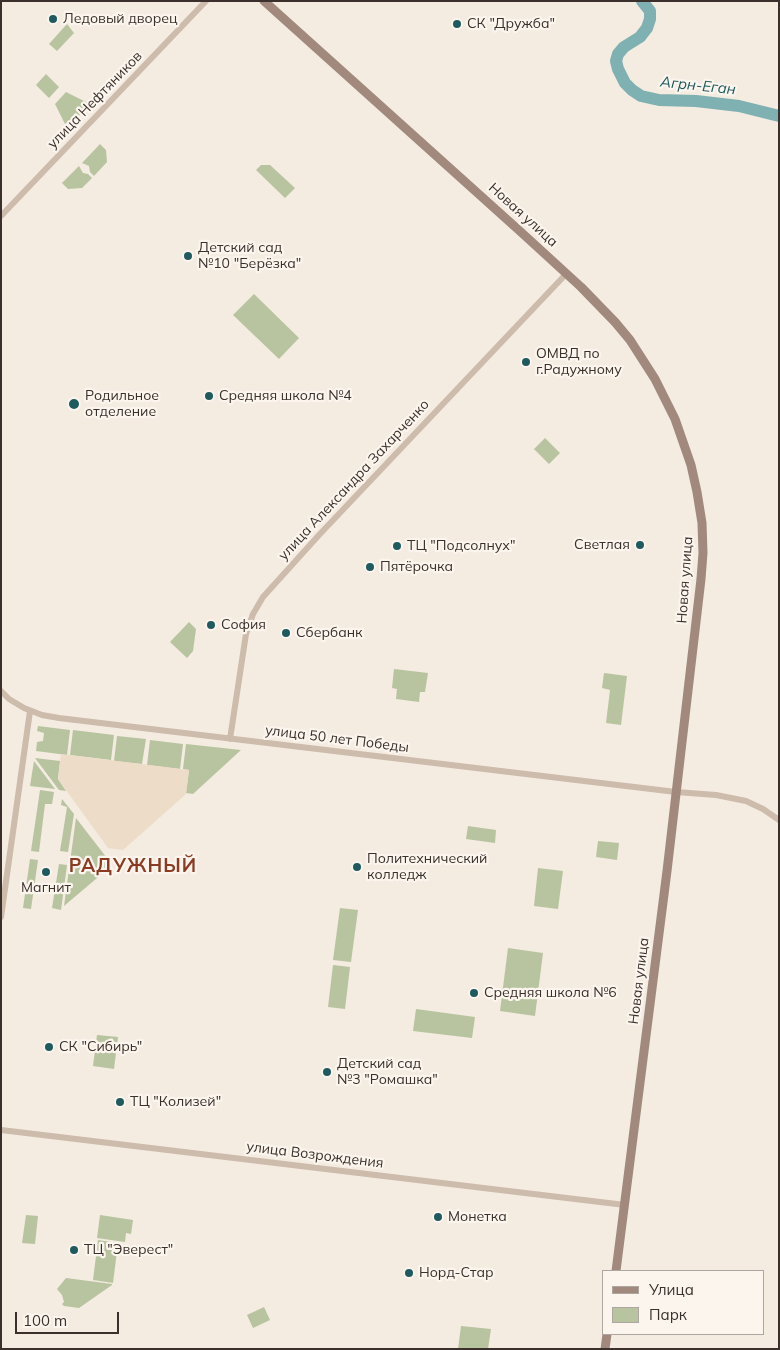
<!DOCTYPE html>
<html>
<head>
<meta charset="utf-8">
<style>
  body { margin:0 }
  #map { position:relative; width:780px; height:1350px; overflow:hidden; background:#f4ebe1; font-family:Mulish,sans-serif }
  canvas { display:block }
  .frame { position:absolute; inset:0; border:2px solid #3b302b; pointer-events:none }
  .legend { position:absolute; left:602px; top:1270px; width:162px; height:65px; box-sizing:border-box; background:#fbf5ee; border:1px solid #aea6a0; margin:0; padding:6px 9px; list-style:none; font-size:15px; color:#3b302b }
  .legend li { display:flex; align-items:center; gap:10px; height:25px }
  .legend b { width:25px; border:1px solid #aea6a0 }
  .scale { position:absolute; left:15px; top:1312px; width:104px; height:22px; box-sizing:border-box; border:2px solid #3b302b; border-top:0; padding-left:6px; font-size:15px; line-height:18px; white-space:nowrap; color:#3b302b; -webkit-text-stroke:4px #fbf5ee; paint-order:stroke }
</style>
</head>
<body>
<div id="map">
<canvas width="780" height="1350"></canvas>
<div class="frame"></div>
<ul class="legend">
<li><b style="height:6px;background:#a18a7d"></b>Улица</li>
<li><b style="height:14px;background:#b8c4a0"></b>Парк</li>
</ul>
<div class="scale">100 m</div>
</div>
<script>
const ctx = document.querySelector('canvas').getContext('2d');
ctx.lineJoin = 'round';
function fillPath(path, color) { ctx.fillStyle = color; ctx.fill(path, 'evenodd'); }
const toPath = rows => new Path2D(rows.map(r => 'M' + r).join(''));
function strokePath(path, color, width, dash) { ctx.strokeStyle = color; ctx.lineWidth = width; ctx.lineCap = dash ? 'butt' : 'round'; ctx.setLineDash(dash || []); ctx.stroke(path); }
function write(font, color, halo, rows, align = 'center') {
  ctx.font = font + ' Mulish,sans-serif'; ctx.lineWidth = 4.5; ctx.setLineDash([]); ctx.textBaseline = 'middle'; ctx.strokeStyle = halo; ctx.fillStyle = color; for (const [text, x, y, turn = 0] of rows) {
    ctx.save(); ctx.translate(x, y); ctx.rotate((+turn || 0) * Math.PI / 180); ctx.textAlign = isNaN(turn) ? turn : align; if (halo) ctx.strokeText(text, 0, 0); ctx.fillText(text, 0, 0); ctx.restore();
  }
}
const green = toPath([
  [67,24,74,33,57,51,49,44],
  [46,74,59,87,49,98,36,85],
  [66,92,90,104,67,128,55,104],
  [100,144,106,150,107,162,94,176,90,172,89,166,82,163],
  [261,165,270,165,295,188,285,198,256,170],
  [79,166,83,173,88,174,92,178,82,188,68,189,62,183],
  [254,294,299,338,279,359,233,315],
  [545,438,560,453,549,464,534,449],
  [189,622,196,629,193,651,187,658,170,642],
  [394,669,428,673,425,692,420,692,419,702,396,699,397,689,392,688],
  [604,673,627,676,621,725,606,723,610,690,602,688],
  [38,726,70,730,67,755,36,751,37,742,43,741,44,733,37,731],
  [73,730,114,735,111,760,70,755],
  [117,736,146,739,142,764,114,761],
  [150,740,183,744,180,769,147,765],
  [186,744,241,750,193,794,186,793,189,770,183,769],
  [35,758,60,761,58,779,66,791,59,790],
  [34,761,55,789,30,786],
  [40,790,54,792,52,804,45,804,39,852,31,851],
  [62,799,74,814,68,852,60,851,67,807,61,805],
  [76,818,110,862,110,867,64,906],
  [468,826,496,830,495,843,466,839],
  [598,841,619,843,617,860,596,857],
  [30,859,38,860,31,909,23,908],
  [59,864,67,865,61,910,52,908],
  [538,868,563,871,558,909,534,906],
  [340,908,358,910,351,962,333,960],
  [508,948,543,953,535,1016,500,1011],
  [333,965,350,967,345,1009,328,1007],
  [416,1009,475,1017,472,1038,413,1031],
  [97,1035,118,1037,114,1069,93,1066],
  [26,1215,38,1216,35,1244,22,1243],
  [100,1215,133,1220,131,1234,126,1233,125,1242,97,1238],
  [98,1240,118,1243,113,1283,93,1280],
  [66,1278,112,1284,112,1285,79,1308,64,1306,62,1304,64,1302,62,1295,57,1289],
  [264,1307,270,1320,253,1328,247,1315],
  [461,1326,491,1329,488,1349,458,1349]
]);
const plaza = toPath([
  [61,754,189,770,186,794,123,850,108,848,58,779]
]);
const river = toPath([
  [642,1,650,11,650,19,647,28,640,37,624,47,618,54,616,61,618,69,625,83,632,90,641,96,659,100,696,101,739,106,779,116]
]);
const street = toPath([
  [1,216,206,1],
  [1,691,9,699,24,708,42,715,59,718,676,792,716,795,746,801,763,809,779,820],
  [230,739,246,634,253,614,263,597,319,535,566,274],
  [1,917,30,711],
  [1,1130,625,1205]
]);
const secondary = toPath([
  [264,1,522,233,581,287,615,322,630,340,655,379,675,419,691,465,697,492,702,523,703,553,701,579,667,871,616,1271],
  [605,1349,607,1334]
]);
const markers = [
  [53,19,5,"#1f5a5e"],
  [457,24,5,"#1f5a5e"],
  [188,256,5,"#1f5a5e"],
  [526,362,5,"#1f5a5e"],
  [209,396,5,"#1f5a5e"],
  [74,404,6,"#1f5a5e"],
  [640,545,5,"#1f5a5e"],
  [397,546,5,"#1f5a5e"],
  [370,567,5,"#1f5a5e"],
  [211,625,5,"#1f5a5e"],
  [286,633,5,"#1f5a5e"],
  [357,867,5,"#1f5a5e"],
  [46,872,5,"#1f5a5e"],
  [474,993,5,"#1f5a5e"],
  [49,1047,5,"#1f5a5e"],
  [327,1072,5,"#1f5a5e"],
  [120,1102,5,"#1f5a5e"],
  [438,1217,5,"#1f5a5e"],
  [74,1250,5,"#1f5a5e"],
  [409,1273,5,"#1f5a5e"]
];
const poiNames = [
  ["Ледовый дворец",63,19],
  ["СК \"Дружба\"",467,24],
  ["Детский сад",198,248],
  ["№10 \"Берёзка\"",198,264],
  ["ОМВД по",536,354],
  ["г.Радужному",536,370],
  ["Родильное",85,396],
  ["отделение",85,412],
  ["Средняя школа №4",219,396],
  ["Светлая",630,545,"right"],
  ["ТЦ \"Подсолнух\"",407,546],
  ["Пятёрочка",380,567],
  ["София",221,625],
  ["Сбербанк",296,633],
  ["Политехнический",367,859],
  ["колледж",367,875],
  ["Магнит",46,888,"center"],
  ["Средняя школа №6",484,993],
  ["СК \"Сибирь\"",59,1047],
  ["Детский сад",337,1064],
  ["№3 \"Ромашка\"",337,1080],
  ["ТЦ \"Колизей\"",130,1102],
  ["Монетка",448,1217],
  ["ТЦ \"Эверест\"",84,1250],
  ["Норд-Стар",419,1273]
];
const streetNames = [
  ["улица Нефтяников",95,100,-46],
  ["Новая улица",523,215,42],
  ["улица Александра Захарченко",354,480,-47],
  ["Новая улица",685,580,-86],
  ["улица 50 лет Победы",337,739,7],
  ["Новая улица",639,981,-83],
  ["улица Возрождения",315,1155,7]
];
const waterNames = [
  ["Агрн-Еган",698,86,6]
];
const districtNames = [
  ["РАДУЖНЫЙ",133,866]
];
fillPath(green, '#b8c4a0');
fillPath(plaza, '#ecdcc8');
strokePath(river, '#7fb0b2', 12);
strokePath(street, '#cdbbac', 6);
strokePath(secondary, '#a18a7d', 9);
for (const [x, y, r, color] of markers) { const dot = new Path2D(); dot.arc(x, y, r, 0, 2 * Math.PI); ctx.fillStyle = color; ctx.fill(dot); strokePath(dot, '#fbf5ee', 2); }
write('14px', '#3b302b', '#fbf5ee', poiNames, 'left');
write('14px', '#3b302b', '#fbf5ee', streetNames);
write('italic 15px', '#1f5a5e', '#fbf5ee', waterNames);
ctx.letterSpacing = '1px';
write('bold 19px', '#8c3b22', '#fbf5ee', districtNames);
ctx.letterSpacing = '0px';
</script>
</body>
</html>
